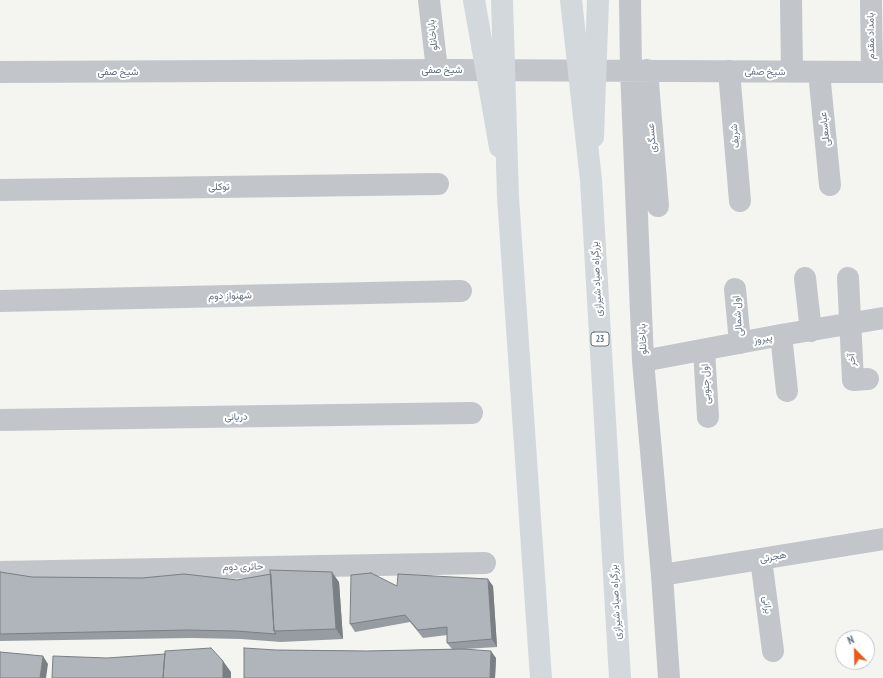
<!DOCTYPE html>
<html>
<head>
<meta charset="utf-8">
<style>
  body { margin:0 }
  #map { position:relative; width:883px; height:678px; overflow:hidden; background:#f4f5f0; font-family:"PT Sans Narrow",sans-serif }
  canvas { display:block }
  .north { position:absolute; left:835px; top:630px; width:40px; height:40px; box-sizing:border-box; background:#fff; border:1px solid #c0c7cd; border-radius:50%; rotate:337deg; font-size:11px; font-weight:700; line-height:16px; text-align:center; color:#627283 }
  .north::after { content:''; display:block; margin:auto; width:14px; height:18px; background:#ea5c1c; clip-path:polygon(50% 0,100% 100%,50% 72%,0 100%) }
</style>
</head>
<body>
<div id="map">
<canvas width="883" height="678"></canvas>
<div class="north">N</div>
</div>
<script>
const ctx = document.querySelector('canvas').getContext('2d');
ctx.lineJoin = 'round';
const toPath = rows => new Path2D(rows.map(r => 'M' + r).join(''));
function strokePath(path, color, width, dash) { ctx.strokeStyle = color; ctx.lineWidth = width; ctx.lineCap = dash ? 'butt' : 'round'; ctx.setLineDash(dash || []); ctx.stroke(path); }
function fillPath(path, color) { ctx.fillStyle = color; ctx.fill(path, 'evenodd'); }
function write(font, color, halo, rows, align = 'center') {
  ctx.font = font + ' "PT Sans Narrow",Vazirmatn,sans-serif'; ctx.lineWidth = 4; ctx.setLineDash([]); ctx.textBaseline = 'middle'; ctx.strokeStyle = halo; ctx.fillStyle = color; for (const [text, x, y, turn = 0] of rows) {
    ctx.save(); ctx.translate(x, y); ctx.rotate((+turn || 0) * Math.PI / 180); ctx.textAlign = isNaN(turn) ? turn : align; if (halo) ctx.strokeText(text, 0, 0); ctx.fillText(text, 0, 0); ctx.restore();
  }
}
const minor = toPath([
  [429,0,437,70],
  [630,0,631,70,643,361,662,575,669,678],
  [791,0,792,72],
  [871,0,872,72],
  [647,70,658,206],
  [729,71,740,201],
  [0,72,451,70,883,72],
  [819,72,830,185],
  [0,190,438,184],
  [805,278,811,331],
  [848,278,853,380,868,379],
  [735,289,740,343],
  [0,301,461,291],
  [781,335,787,391],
  [704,350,708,417],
  [643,361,781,335,883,318],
  [0,420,472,413],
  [761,559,773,651],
  [0,572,485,563],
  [662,575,883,539]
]);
const major = toPath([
  [474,0,500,147],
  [593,137,598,0]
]);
const highway = toPath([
  [502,0,508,197,541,678],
  [571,0,591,180,620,678]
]);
const wall = toPath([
  [0,572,32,577,237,580,339,582,343,639,281,642,241,639,192,638,0,641],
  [397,586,493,586,497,647,465,649,496,658,495,678,244,678,276,650,367,651,452,649,447,643,447,635,423,638,410,622,355,632,350,624]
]);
const shadedWall = toPath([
  [332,572,339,582,343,639,336,629],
  [488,579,493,586,497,647,492,639],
  [491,651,496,658,495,678,490,678],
  [43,656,48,664,46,678,40,678],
  [223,661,231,672,231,678,223,678]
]);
const building = toPath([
  [270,570,332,572,336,629,274,631,270,570],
  [0,572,32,577,142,578,184,574,237,580,271,574,274,631,276,634,236,631,187,630,0,634,0,572],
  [371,573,397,586,398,574,488,579,492,639,447,643,447,627,418,630,405,615,350,624,351,575,371,573],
  [211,648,223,661,223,678,163,678,165,651,211,648],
  [244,648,276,650,367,651,463,649,491,651,490,678,244,678,244,648],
  [0,652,43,656,40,678,0,678,0,652],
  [165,654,163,678,52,678,53,656,107,658,165,654]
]);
const shields = [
  [600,339,18]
];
const shieldNames = [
  ["23",600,339]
];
const streetNames = [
  ["باباخانلو",433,35,-96],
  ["بامداد مقدم",871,36,-91],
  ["شیخ صفی",442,70],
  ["شیخ صفی",118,72],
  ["شیخ صفی",765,72,1],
  ["عباسعلی",825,129,-96],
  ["شریف",735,136,-95],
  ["عسگری",652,138,-95],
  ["توکلی",219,187,-1],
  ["بزرگراه صیاد شیرازی",597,279,-93],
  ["شهنواز دوم",230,296,-1],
  ["اول شمالی",738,316,-95],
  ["باباخانلو",643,339,-92],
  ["پیروز",763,339,-11],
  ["آخر",852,360,-94],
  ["اول جنوبی",706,384,-93],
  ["دریانی",236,417,-1],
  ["هجرتی",773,557,-9],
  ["حائری دوم",243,567,-1],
  ["بزرگراه صیاد شیرازی",616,602,-93],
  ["براتی",767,605,83]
];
strokePath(minor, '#c2c5c9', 22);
strokePath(major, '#d3d8dc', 22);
strokePath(highway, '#d3d8dc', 22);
fillPath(wall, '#969ca1');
fillPath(shadedWall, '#7a7f83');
fillPath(building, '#afb5bb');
strokePath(building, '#7a7f83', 1);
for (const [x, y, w] of shields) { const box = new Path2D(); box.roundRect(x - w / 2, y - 7, w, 14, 3); ctx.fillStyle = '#fff'; ctx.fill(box); strokePath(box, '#627283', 1); }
write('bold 9px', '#627283', null, shieldNames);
write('10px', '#627283', '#fff', streetNames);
</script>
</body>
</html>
